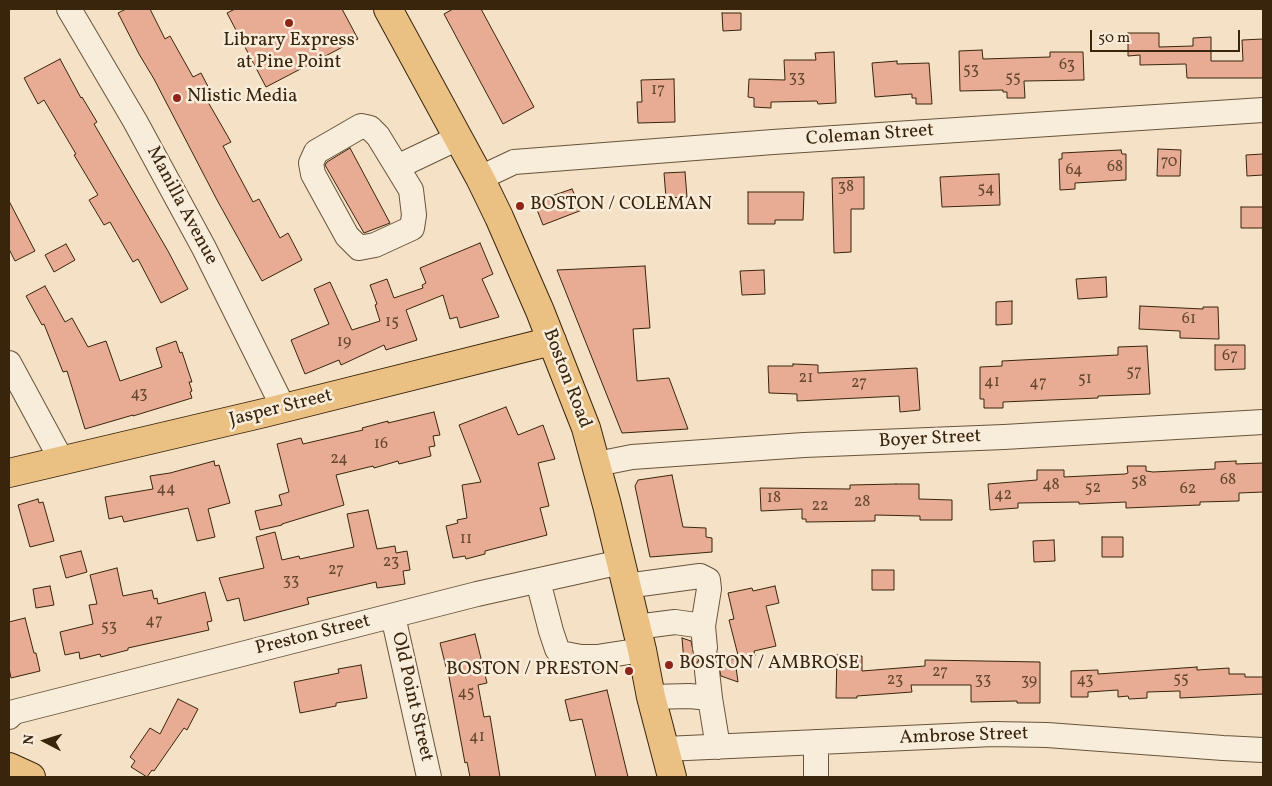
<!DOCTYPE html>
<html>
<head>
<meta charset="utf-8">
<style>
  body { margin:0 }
  #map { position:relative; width:1272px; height:786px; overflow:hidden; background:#f4e1c6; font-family:Vollkorn,serif }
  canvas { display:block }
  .frame { position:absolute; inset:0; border:10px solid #39250c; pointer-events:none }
  .north { position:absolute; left:20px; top:716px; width:50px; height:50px; -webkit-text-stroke:4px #f8ecda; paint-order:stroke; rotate:275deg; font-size:14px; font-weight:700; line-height:20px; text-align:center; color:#39250c }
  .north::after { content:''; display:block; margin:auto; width:18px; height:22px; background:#39250c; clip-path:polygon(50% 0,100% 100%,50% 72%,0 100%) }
  .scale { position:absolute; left:1090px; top:30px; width:150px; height:22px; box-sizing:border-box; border:2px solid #39250c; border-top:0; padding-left:6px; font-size:15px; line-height:18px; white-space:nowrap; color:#39250c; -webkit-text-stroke:4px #f8ecda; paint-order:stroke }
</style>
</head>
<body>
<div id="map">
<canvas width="1272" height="786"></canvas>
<div class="frame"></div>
<div class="north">N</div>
<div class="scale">50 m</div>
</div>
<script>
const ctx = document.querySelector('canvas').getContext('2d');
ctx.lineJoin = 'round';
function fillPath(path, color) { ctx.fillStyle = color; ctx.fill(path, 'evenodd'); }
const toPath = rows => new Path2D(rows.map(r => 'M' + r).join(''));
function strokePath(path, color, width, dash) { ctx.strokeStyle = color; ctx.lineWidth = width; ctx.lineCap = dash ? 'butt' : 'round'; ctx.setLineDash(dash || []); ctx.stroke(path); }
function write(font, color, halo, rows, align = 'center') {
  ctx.font = font + ' Vollkorn,serif'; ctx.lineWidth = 5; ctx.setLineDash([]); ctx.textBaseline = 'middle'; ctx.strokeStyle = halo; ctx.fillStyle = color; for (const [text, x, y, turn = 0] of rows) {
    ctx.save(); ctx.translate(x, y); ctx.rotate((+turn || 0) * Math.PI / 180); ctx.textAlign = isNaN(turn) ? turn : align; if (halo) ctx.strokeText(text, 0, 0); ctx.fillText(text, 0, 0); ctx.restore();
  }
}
const building = toPath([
  [126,9,150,9,165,39,170,36,193,77,201,73,214,98,208,102,231,142,223,146,253,202,259,199,280,238,288,233,302,260,262,281,217,200,154,79,139,54,118,13,126,9],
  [235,9,342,9,358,39,266,87,227,13,235,9],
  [453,9,481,9,534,107,503,124,444,14,453,9],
  [722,13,741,13,741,30,723,31,722,13],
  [1128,33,1159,33,1159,47,1193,46,1193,38,1211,37,1211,61,1243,61,1242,40,1263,39,1263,78,1187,78,1186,64,1140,65,1140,55,1128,56,1128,33],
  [982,50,983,59,1050,57,1050,52,1083,52,1084,80,1024,81,1025,98,1007,98,1007,92,1003,92,1003,90,960,91,959,51,982,50],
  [834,52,836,103,818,104,817,101,771,102,771,108,754,107,754,98,748,97,749,79,785,80,784,60,816,60,815,53,834,52],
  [60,59,81,98,82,97,97,122,94,124,168,251,188,289,161,303,138,259,133,262,110,222,104,225,89,200,98,195,74,155,76,154,44,100,38,104,24,78,60,59],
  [897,61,897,64,929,63,932,104,916,104,916,98,912,98,912,94,875,97,872,63,897,61],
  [674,79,675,122,638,123,637,102,642,102,641,80,674,79],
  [350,148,390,223,364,233,325,165,327,162,350,148],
  [1158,149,1181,150,1180,176,1157,176,1158,149],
  [1121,150,1122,154,1126,154,1126,180,1075,183,1075,189,1060,190,1059,159,1062,159,1062,153,1121,150],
  [1263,154,1263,175,1247,176,1246,155,1263,154],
  [685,172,687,197,666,198,664,173,685,172],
  [999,174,1000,205,942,207,940,177,999,174],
  [864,177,864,209,851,209,851,252,834,253,832,178,864,177],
  [572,189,582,210,543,225,534,202,572,189],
  [748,192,804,192,803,220,775,220,775,224,748,224,748,192],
  [9,201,35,251,15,261,9,249,9,201],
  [1241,207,1263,207,1263,228,1241,228,1241,207],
  [480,243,493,274,482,279,499,317,460,328,457,317,450,319,443,295,406,310,417,340,386,350,384,345,341,365,339,360,305,374,291,340,329,324,314,289,330,282,352,330,380,321,375,305,377,304,370,285,387,279,394,298,423,288,422,285,426,283,420,268,480,243],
  [66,244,75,260,54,272,45,255,66,244],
  [645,266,650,328,633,329,637,381,669,378,688,429,622,433,557,270,645,266],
  [764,270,765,294,742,295,740,271,764,270],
  [1106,277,1107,297,1078,299,1076,279,1106,277],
  [45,286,65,322,72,318,88,347,106,341,120,381,162,367,156,348,176,341,180,353,182,352,192,382,189,382,192,391,190,392,192,398,133,416,133,415,85,429,67,371,63,372,44,324,42,325,26,296,45,286],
  [1012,301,1012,324,996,325,996,302,1012,301],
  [1140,306,1203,309,1203,307,1218,307,1219,339,1180,338,1180,331,1139,329,1140,306],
  [1215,345,1245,345,1245,369,1215,370,1215,345],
  [1147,346,1150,394,1098,396,1098,398,1003,402,1003,408,984,408,984,399,980,399,980,367,1002,366,1002,361,1118,355,1118,347,1147,346],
  [793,364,818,365,818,373,917,368,920,410,900,412,899,396,797,401,797,394,769,393,768,366,793,366,793,364],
  [506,407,518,435,543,425,555,459,538,463,549,506,540,508,547,535,485,551,485,554,466,559,465,556,453,558,446,526,458,523,457,520,467,518,462,485,481,482,459,425,506,407],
  [434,412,440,435,433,436,435,446,429,447,431,456,399,464,398,461,374,468,373,466,336,475,344,505,282,524,282,525,260,530,255,511,282,505,279,495,289,492,277,444,301,438,303,444,363,430,362,428,388,421,388,423,434,412],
  [214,461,215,466,219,465,230,503,208,509,215,537,197,541,188,508,124,522,122,516,109,519,105,497,153,489,150,476,170,473,214,461],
  [1236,461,1236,464,1263,463,1263,492,1239,493,1239,501,1200,502,1200,505,1126,508,1126,502,1079,504,1079,502,1018,503,1018,508,990,510,988,484,1037,480,1037,470,1064,470,1064,477,1125,474,1128,473,1127,466,1146,466,1146,471,1153,472,1215,469,1215,462,1236,461],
  [672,475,683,527,706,528,706,537,712,538,712,552,650,557,635,486,638,480,672,475],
  [896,484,919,484,919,499,952,500,952,520,920,520,920,516,875,515,875,521,806,522,806,519,802,519,802,509,761,511,760,488,850,489,850,485,896,484],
  [38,499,39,503,43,502,54,541,30,547,18,505,38,499],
  [368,510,377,549,395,546,396,553,407,551,410,570,403,571,405,584,377,588,376,582,307,598,309,604,244,621,239,598,227,601,219,578,264,568,256,537,275,532,282,560,299,556,300,559,354,547,347,514,368,510],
  [1102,537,1123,537,1123,557,1102,557,1102,537],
  [1054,540,1055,561,1034,562,1033,541,1054,540],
  [81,551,87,572,66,578,60,556,81,551],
  [117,568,123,596,152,590,154,599,157,598,158,604,205,592,212,621,207,622,209,630,128,648,128,650,101,657,100,654,80,659,79,652,65,655,60,632,93,624,89,605,97,604,90,575,117,568],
  [872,570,894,570,894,590,872,590,872,570],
  [50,586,54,605,36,608,33,589,50,586],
  [775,586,779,603,766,606,776,646,754,651,755,656,739,659,729,620,734,619,728,593,752,588,753,591,775,586],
  [25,618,34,653,36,653,40,671,11,678,9,668,9,622,25,618],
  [475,634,487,683,478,685,484,717,490,716,500,777,470,777,467,762,465,763,447,666,446,667,440,643,475,634],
  [682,638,691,641,694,655,699,660,694,666,684,662,682,638],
  [718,653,735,660,738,682,721,676,718,663,713,659,718,653],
  [837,655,862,656,862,671,925,666,925,660,1040,662,1040,703,1017,703,1017,701,971,702,971,685,911,685,912,692,857,696,857,698,836,698,837,655],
  [361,665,367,698,336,703,336,706,300,713,294,682,339,673,338,669,361,665],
  [1197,667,1197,670,1229,668,1229,674,1245,674,1245,677,1263,677,1263,694,1180,698,1180,691,1147,692,1147,698,1129,699,1128,696,1118,697,1118,690,1088,692,1088,697,1071,697,1071,671,1098,670,1098,674,1197,667],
  [607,690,628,777,596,777,582,719,570,721,565,700,607,690],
  [178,699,198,709,187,730,184,728,154,771,152,770,147,777,131,767,135,761,130,757,150,728,160,734,178,699]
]);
const minor = toPath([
  [69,9,135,121,204,248,284,409],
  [397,167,411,190,414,215,412,228,375,245,359,248,347,236,313,174,311,163,316,152,361,126,370,128,378,136,397,167,458,138],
  [480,178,514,162,773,142,1263,110],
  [9,363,62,461],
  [597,464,632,457,804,445,1004,437,1263,422],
  [538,581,551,631,557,649,560,653,581,657,597,657,642,650],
  [626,586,700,576,708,580,709,589,703,626],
  [393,616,429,777],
  [636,627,675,622,703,626,705,648],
  [707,671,710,698],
  [651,697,689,696,710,698,718,747],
  [9,717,14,712,238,655,477,594,621,562],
  [665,749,993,734,1047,735,1223,748,1263,750],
  [816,777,816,742]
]);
const major = toPath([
  [388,9,480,178,499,217,540,311,586,428,607,505,642,650,651,697,672,777],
  [9,473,264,413,552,341],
  [9,767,31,777]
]);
const markers = [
  [289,23,5,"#8f2418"],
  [177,98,5,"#8f2418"],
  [520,206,5,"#8f2418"],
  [669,665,5,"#8f2418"],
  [629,671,5,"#8f2418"]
];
const numberNames = [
  ["63",1067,66],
  ["53",971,71],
  ["33",797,79],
  ["55",1013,79],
  ["17",658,91],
  ["70",1169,163],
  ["68",1115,168],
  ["64",1074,171],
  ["38",846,188],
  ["54",986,190],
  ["61",1189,320],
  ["15",392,323],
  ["19",344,343],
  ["67",1230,357],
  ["57",1134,373],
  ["21",806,379],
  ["51",1085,380],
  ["41",992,383],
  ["27",859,384],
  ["47",1038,384],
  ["43",139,395],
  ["16",381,445],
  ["24",339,460],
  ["68",1228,481],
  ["58",1139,483],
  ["48",1051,486],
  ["52",1093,489],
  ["44",166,490],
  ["62",1188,490],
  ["42",1003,496],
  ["18",774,499],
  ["28",862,503],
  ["22",820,507],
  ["11",466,540],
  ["23",391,563],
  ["27",336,571],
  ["33",291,582],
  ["47",154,622],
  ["53",109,628],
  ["27",940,673],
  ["55",1181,680],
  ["23",895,681],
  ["33",983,681],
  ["43",1085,681],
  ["39",1029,682],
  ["45",466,694],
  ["41",477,738]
];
const poiNames = [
  ["Library Express",289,42,"center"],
  ["at Pine Point",289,64,"center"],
  ["Nlistic Media",187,98],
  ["BOSTON / COLEMAN",530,206],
  ["BOSTON / AMBROSE",679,665],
  ["BOSTON / PRESTON",619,671,"right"]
];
const streetNames = [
  ["Coleman Street",870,136,-4],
  ["Manilla Avenue",181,206,62],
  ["Boston Road",566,379,69],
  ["Jasper Street",281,409,-14],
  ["Boyer Street",930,440,-3],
  ["Preston Street",313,636,-14],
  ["Old Point Street",411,697,77],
  ["Ambrose Street",964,737,-2]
];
fillPath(building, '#e7ac93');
strokePath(building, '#39250c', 1);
strokePath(minor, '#68543a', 26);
strokePath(major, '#39250c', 30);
strokePath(minor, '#f8ecda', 24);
strokePath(major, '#eac083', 28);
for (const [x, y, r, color] of markers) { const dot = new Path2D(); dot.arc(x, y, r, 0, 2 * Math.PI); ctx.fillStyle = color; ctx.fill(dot); strokePath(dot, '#f8ecda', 2); }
write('16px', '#64472e', null, numberNames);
write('19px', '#39250c', '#f8ecda', poiNames, 'left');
write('19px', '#39250c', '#f8ecda', streetNames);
</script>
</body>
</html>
